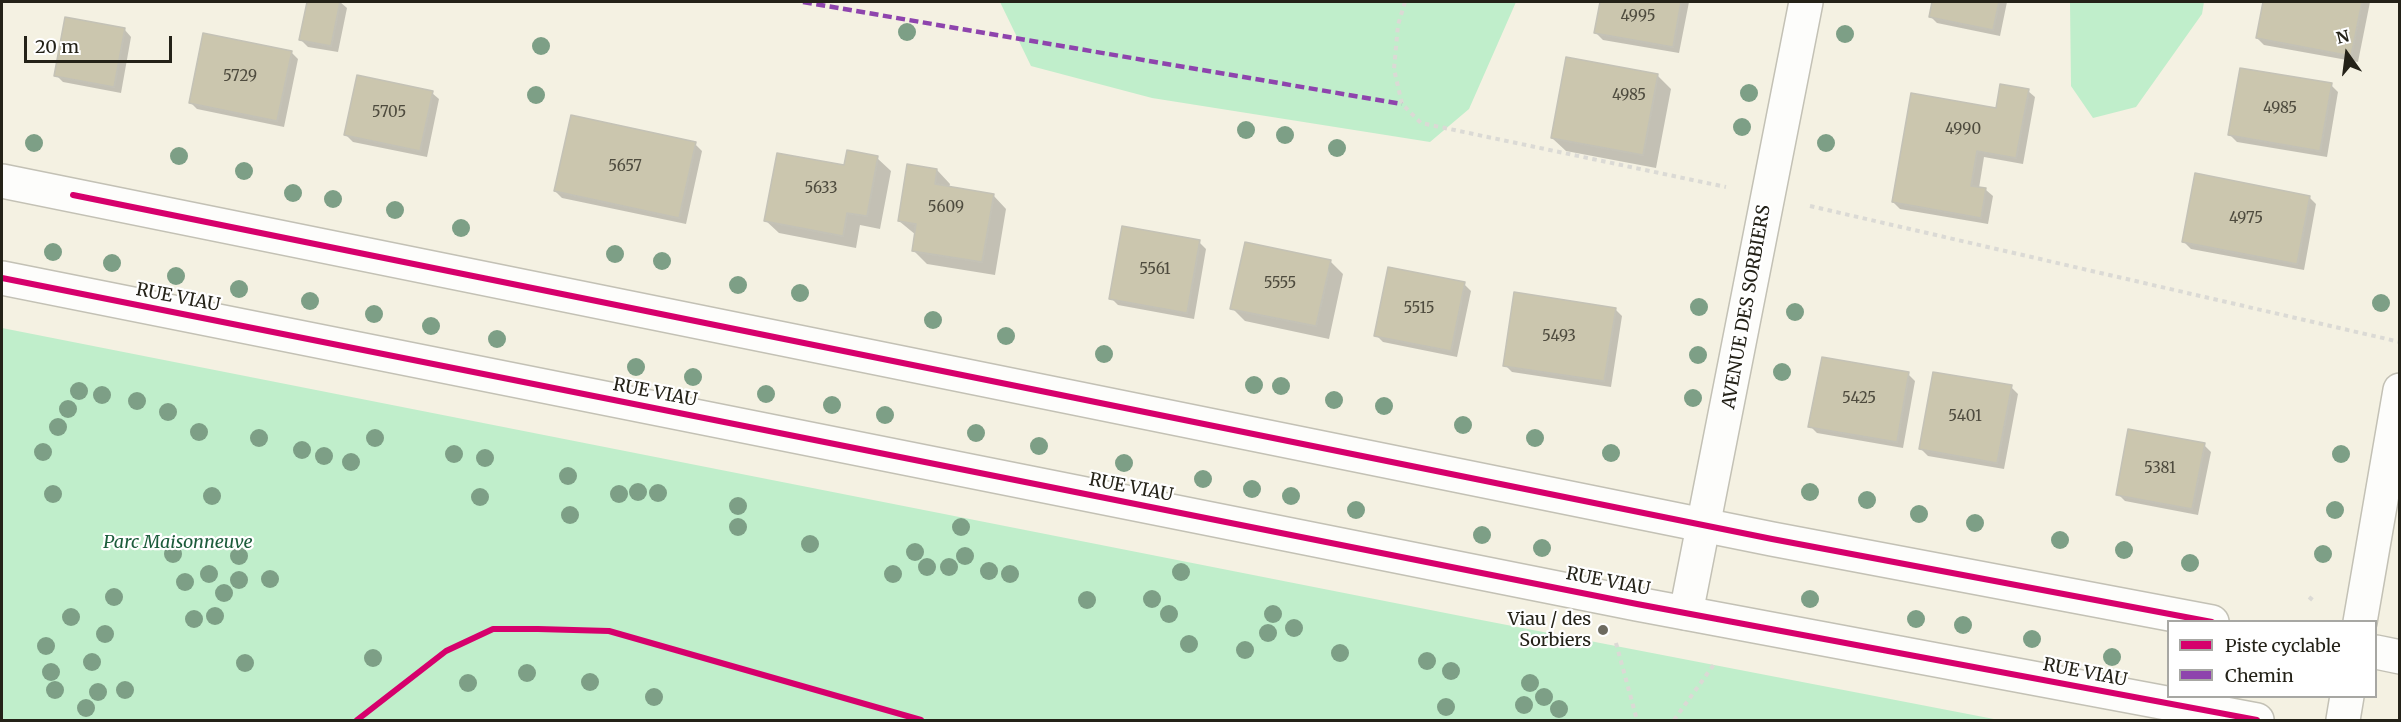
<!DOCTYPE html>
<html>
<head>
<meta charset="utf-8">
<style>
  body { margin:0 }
  #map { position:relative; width:2401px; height:722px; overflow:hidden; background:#f4f1e2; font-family:Merriweather,serif }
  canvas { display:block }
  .frame { position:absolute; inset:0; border:3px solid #242218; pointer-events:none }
  .legend { position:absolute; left:2167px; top:620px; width:210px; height:78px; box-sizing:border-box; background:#fff; border:2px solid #a7a7a3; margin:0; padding:8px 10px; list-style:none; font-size:18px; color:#242218 }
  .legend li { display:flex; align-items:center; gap:12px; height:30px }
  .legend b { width:30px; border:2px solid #a7a7a3 }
  .north { position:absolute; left:2317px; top:24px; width:60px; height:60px; -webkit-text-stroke:4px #fff; paint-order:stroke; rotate:346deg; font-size:16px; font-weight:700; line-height:24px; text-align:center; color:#242218 }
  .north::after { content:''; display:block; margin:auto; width:21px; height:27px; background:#242218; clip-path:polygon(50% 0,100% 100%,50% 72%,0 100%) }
  .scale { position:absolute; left:24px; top:36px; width:148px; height:27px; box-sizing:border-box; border:3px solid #242218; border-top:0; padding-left:8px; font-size:18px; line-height:21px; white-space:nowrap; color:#242218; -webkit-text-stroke:4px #fff; paint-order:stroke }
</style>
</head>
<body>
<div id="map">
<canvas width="2401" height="722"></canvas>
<div class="frame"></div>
<ul class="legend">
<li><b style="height:8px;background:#d6006c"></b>Piste cyclable</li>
<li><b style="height:8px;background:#8e44ad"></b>Chemin</li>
</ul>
<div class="north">N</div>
<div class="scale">20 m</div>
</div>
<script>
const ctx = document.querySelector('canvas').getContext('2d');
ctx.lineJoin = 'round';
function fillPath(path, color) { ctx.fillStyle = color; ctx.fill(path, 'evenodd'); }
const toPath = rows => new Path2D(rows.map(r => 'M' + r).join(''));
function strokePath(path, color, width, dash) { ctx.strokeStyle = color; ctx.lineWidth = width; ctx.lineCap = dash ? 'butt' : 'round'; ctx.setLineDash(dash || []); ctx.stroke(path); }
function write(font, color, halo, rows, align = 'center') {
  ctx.font = font + ' Merriweather,serif'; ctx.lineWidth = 4.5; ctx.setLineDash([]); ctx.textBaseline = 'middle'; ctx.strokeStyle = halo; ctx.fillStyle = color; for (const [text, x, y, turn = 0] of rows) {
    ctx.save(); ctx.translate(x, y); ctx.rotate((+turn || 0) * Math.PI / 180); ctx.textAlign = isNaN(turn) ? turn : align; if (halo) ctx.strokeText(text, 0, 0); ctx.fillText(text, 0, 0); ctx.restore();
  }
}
const green = toPath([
  [1000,2,1516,2,1469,109,1430,142,1152,98,1031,66],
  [2070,2,2204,2,2202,14,2136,107,2093,118,2071,86],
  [2,328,1476,619,1999,720,2,720]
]);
const shadow = toPath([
  [308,2,340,2,347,8,338,52,308,47,301,40],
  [1602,2,1689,2,1679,53,1603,40,1596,33],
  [1933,2,2007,2,2000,36,1937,23,1930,16],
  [2264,2,2370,2,2358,62,2264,45,2257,38],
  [125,30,131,37,121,93,63,82,56,75],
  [291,52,298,59,284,127,197,109,190,102],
  [1567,59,1658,76,1671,89,1656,168,1566,151,1552,138],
  [2331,85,2338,92,2327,157,2237,142,2230,135],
  [2028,91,2035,97,2023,164,1984,157,1979,188,1986,190,1993,196,1988,224,1900,209,1893,202,1998,110],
  [432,93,439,99,427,157,353,142,346,135],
  [695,144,702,151,686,224,562,198,555,191],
  [877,158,891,171,880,229,860,225,856,248,779,233,765,220,845,167],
  [937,170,950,184,949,188,993,195,1006,209,995,275,927,264,913,250,916,235,899,221],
  [2309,197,2316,204,2304,270,2191,249,2184,242],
  [1199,242,1206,249,1194,319,1118,305,1111,298],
  [1330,261,1343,274,1329,339,1245,321,1232,308],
  [1464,284,1471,291,1457,357,1383,342,1376,335],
  [1615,309,1622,316,1611,387,1512,372,1505,365],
  [1908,374,1915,381,1903,448,1817,433,1810,426],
  [2011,387,2018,394,2004,469,1928,456,1921,449],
  [2204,445,2211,452,2198,515,2125,501,2118,494]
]);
const building = toPath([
  [307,2,340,2,331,46,299,40,307,2],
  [1600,2,1681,2,1673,47,1594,33,1600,2],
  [1932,2,1999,2,1993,30,1929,17,1932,2],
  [2263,2,2362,2,2351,56,2256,38,2263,2],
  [65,17,125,28,114,87,54,76,65,17],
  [203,33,292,51,277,121,189,103,203,33],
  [1566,57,1658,74,1643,155,1551,138,1566,57],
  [2240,68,2332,83,2320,151,2228,135,2240,68],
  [357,75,433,91,420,151,344,135,357,75],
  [2000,84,2029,89,2016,158,1977,151,1971,186,1986,188,1981,218,1892,202,1911,93,1996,108,2000,84],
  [571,115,696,142,679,218,554,191,571,115],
  [847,150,878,156,867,216,847,213,843,236,764,221,777,153,844,165,847,150],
  [907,164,937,169,935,184,994,194,982,262,912,251,916,224,898,221,907,164],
  [2195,173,2310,196,2297,264,2182,242,2195,173],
  [1122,226,1200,240,1187,313,1109,299,1122,226],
  [1245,242,1331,260,1316,326,1230,309,1245,242],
  [1388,267,1465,282,1451,351,1374,336,1388,267],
  [1514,292,1616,308,1604,381,1503,366,1514,292],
  [1822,357,1909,372,1897,442,1808,427,1822,357],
  [1933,372,2012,385,1997,463,1919,449,1933,372],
  [2128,429,2205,443,2192,509,2116,495,2128,429]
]);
const path = toPath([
  [1405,2,1398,25,1394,69,1402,104,1421,123,1726,187],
  [1810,206,2400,342],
  [2309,597,2315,602],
  [1616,643,1637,720],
  [1674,720,1715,663]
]);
const street = toPath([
  [1686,613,1806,2],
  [2360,622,2400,390],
  [2343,720,2347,696]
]);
const secondary = toPath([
  [2,181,1772,539,2212,622],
  [2,278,1637,604,2257,720],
  [2376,652,2400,657]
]);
const quiet = toPath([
  [803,2,1402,104]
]);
const cycleway = toPath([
  [73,195,1772,539,2212,622],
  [2,278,1637,604,2257,720],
  [357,720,446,651,493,629,538,629,609,631,921,720]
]);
const trees = [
  [907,32],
  [1845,34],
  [541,46],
  [1749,93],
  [536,95],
  [1742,127],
  [1246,130],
  [1285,135],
  [34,143],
  [1826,143],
  [1337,148],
  [179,156],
  [244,171],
  [293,193],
  [333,199],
  [395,210],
  [461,228],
  [53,252],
  [615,254],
  [662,261],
  [112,263],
  [176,276],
  [738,285],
  [239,289],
  [800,293],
  [310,301],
  [2381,303],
  [1699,307],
  [1795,312],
  [374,314],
  [933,320],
  [431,326],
  [1006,336],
  [497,339],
  [1104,354],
  [1698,355],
  [636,367],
  [1782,372],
  [693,377],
  [1254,385],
  [1281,386],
  [79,391],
  [766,394],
  [102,395],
  [1693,398],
  [1334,400],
  [137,401],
  [832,405],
  [1384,406],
  [68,409],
  [168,412],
  [885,415],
  [1463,425],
  [58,427],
  [199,432],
  [976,433],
  [259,438],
  [375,438],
  [1535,438],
  [1039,446],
  [302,450],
  [43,452],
  [1611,453],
  [454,454],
  [2341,454],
  [324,456],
  [485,458],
  [351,462],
  [1124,463],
  [568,476],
  [1203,479],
  [1252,489],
  [638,492],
  [1810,492],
  [658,493],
  [53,494],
  [619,494],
  [212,496],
  [1291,496],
  [480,497],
  [1867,500],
  [738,506],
  [1356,510],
  [2335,510],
  [1919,514],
  [570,515],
  [1975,523],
  [738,527],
  [961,527],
  [1482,535],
  [2060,540],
  [810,544],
  [1542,548],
  [2124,550],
  [915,552],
  [173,554],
  [2323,554],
  [239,556],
  [965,556],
  [2190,563],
  [927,567],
  [949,567],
  [989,571],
  [1181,572],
  [209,574],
  [893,574],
  [1010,574],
  [270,579],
  [239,580],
  [185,582],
  [224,593],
  [114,597],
  [1152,599],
  [1810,599],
  [1087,600],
  [1169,614],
  [1273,614],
  [215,616],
  [71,617],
  [194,619],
  [1916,619],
  [1963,625],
  [1294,628],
  [1268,633],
  [105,634],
  [2032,639],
  [1189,644],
  [46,646],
  [1245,650],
  [1340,653],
  [2112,657],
  [373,658],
  [1427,661],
  [92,662],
  [245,663],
  [1451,671],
  [51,672],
  [527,673],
  [590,682],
  [468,683],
  [1530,683],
  [55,690],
  [125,690],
  [98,692],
  [654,697],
  [1544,697],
  [1524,705],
  [1446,707],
  [86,708],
  [1559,709]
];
const markers = [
  [1603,630,6,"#6d6a5f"]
];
const numberNames = [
  ["4995",1638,17],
  ["5729",240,77],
  ["4985",1629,96],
  ["4985",2280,109],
  ["5705",389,113],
  ["4990",1963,130],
  ["5657",625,167],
  ["5633",821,189],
  ["5609",946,208],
  ["4975",2246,219],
  ["5561",1155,270],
  ["5555",1280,284],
  ["5515",1419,309],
  ["5493",1559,337],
  ["5425",1859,399],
  ["5401",1965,417],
  ["5381",2160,469]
];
const streetNames = [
  ["RUE VIAU",178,298,11],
  ["AVENUE DES SORBIERS",1747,307,-80],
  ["RUE VIAU",655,393,11],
  ["RUE VIAU",1131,488,11],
  ["RUE VIAU",1608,582,11],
  ["RUE VIAU",2085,673,11]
];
const parkNames = [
  ["Parc Maisonneuve",178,543]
];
const poiNames = [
  ["Viau / des",1591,620],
  ["Sorbiers",1591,641]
];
fillPath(green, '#c0eecb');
fillPath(shadow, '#0003');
fillPath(building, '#cbc6ae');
strokePath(building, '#c4c2b6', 1.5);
strokePath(street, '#c3c1b5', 36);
strokePath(secondary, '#c3c1b5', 36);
strokePath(path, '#dbdad5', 4, [4.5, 4.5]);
strokePath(street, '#fdfdfb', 33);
strokePath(secondary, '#fdfdfb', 33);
strokePath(quiet, '#8e44ad', 4.5, [9, 4.5]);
strokePath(cycleway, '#d6006c', 6);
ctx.fillStyle = '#7d9f86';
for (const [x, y] of trees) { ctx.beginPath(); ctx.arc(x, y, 9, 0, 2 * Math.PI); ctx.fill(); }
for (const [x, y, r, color] of markers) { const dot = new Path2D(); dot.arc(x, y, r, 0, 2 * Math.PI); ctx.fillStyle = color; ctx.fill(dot); strokePath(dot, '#fff', 2); }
write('15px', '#4e4b3e', null, numberNames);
write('18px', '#242218', '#fff', streetNames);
write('italic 18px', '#1c5c3b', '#fff', parkNames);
write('18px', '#242218', '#fff', poiNames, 'right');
</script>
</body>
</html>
